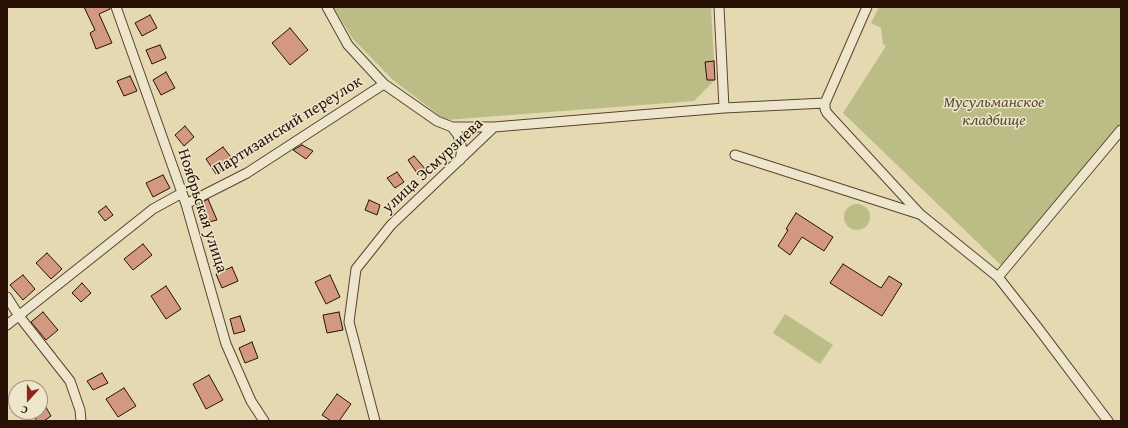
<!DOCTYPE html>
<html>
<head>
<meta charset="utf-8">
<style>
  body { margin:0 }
  #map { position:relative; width:1128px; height:428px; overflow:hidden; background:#e4d9b1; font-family:"Gentium Book Plus",serif }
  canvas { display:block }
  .frame { position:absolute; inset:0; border:8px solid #291106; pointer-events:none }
  .north { position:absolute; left:8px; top:380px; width:40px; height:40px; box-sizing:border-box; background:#ede6cc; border:1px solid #9f917d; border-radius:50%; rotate:201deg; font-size:11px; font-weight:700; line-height:16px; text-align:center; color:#291106 }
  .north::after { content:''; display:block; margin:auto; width:14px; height:18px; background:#8f2418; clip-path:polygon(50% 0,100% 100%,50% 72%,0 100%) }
</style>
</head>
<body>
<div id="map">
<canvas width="1128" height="428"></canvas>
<div class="frame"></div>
<div class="north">С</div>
</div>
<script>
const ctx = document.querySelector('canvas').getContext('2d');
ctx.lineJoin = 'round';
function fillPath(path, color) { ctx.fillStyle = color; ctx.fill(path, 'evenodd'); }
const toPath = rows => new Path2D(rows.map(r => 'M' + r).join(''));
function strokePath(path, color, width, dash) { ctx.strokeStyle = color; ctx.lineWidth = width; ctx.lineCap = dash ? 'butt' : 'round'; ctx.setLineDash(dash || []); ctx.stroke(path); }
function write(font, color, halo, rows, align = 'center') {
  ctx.font = font + ' "Gentium Book Plus",serif'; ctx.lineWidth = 3; ctx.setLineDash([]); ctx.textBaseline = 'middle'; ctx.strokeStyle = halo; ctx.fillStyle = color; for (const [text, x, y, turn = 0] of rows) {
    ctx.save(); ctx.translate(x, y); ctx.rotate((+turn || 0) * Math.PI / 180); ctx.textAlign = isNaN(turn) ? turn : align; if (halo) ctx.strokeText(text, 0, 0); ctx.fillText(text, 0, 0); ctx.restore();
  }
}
const green = toPath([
  [333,7,711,7,715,80,694,101,445,120,392,79,353,39],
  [879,7,1121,7,1121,122,1002,266,843,113,886,46,883,44,881,28,871,23],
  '844 217a13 13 0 1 1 26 0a13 13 0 1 1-26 0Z',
  [785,314,833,345,820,364,773,333]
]);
const building = toPath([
  [84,7,110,7,110,9,99,14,112,43,96,49,90,33,95,30,84,7],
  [150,15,157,28,142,36,135,23,150,15],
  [290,28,308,50,290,65,272,43,290,28],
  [160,45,166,58,152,64,146,50,160,45],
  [714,61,715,80,707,80,705,62,714,61],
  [166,72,175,88,161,95,153,80,166,72],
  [130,76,137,91,124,96,117,81,130,76],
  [185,126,194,137,184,146,175,135,185,126],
  [302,145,313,151,306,159,293,150,302,145],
  [223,147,234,161,216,174,206,159,223,147],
  [414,156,427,171,419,176,408,160,414,156],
  [397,172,404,182,395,188,387,178,397,172],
  [163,175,170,188,153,197,146,183,163,175],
  [208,199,217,220,205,223,198,205,208,199],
  [369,200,380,205,377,215,365,210,369,200],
  [106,206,113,215,105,221,98,212,106,206],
  [796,213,833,237,824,251,802,237,790,255,778,246,788,230,786,229,796,213],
  [143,244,152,255,133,270,124,259,143,244],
  [47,253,62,269,51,279,36,263,47,253],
  [843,264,881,288,889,276,902,284,882,316,830,283,843,264],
  [232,267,238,281,222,288,216,274,232,267],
  [23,275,35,289,23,300,10,285,23,275],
  [330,275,340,297,326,304,315,282,330,275],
  [82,283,91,293,81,302,72,293,82,283],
  [166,286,181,309,166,319,151,296,166,286],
  [43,312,58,330,46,340,31,322,43,312],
  [339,312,343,330,327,333,323,315,339,312],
  [240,316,245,331,234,334,230,319,240,316],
  [252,342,258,358,245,363,239,348,252,342],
  [102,373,108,383,93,390,87,381,102,373],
  [209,375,223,400,206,409,193,384,209,375],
  [124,388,136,406,118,417,106,399,124,388],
  [337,394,351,404,339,421,331,421,322,415,337,394],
  [40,397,51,416,44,421,37,421,31,412,40,412,40,397]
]);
const minor = toPath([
  [116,7,186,204,226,344,251,401,264,421],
  [327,7,348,45,384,84,437,121,452,127,458,135,462,149,460,160],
  [719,7,724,108],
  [867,7,825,103,825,109,827,113,920,214,998,277,1038,328,1108,421],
  [452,127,494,127],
  [735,155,919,214],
  [186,204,247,173,384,84],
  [998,277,1121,130],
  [7,297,19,316,70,381,80,410,81,421],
  [7,325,153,209,182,193],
  [375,421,349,322,356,269,391,225,494,127,724,108,825,103]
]);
const parkNames = [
  ["Мусульманское",994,103],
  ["кладбище",994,121]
];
const streetNames = [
  ["Партизанский переулок",288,126,-32],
  ["улица Эсмурзиева",433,166,-43],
  ["Ноябрьская улица",202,211,72]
];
fillPath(green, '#bcbd86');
fillPath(building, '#d39880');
strokePath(building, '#291106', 1);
strokePath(minor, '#584331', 11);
strokePath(minor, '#ede6cc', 9);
write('italic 16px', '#5c4d33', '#ede6cc', parkNames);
write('16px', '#291106', '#ede6cc', streetNames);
</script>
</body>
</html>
